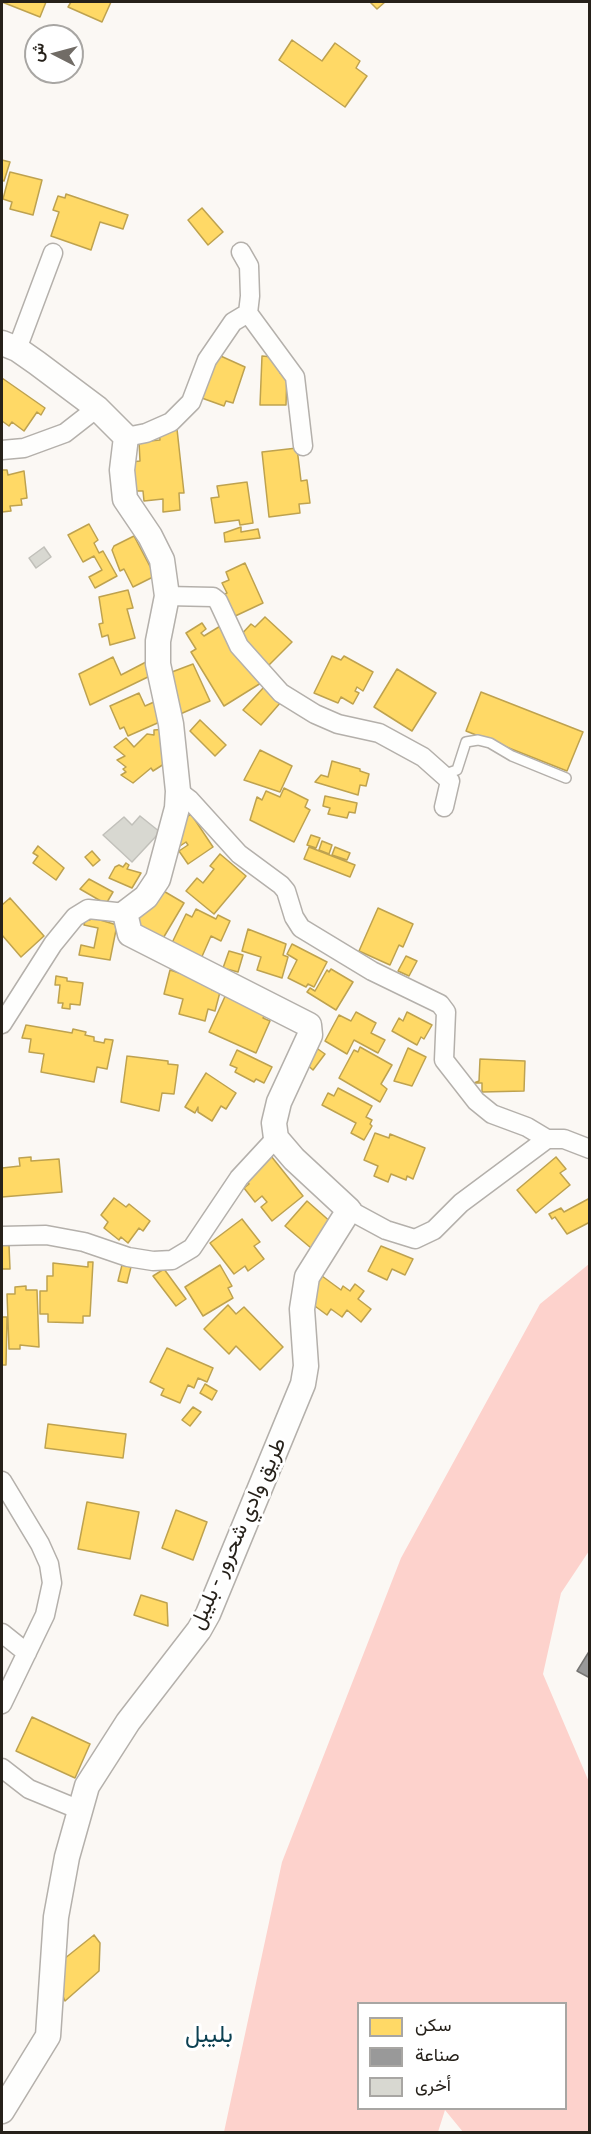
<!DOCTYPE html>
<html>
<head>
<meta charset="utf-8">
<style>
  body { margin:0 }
  #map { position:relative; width:591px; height:2134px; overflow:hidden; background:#fbf8f4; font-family:Roboto,Vazirmatn,sans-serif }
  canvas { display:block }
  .frame { position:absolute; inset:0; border:3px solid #26211a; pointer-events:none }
  .legend { position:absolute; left:357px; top:2002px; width:210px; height:108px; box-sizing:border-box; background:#fff; border:2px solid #a8a6a3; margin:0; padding:8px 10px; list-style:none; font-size:18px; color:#26211a }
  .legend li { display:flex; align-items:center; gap:12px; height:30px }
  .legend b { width:30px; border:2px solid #a8a6a3 }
  .north { position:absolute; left:24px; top:24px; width:60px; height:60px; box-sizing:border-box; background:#fff; border:2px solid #a8a6a3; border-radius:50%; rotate:276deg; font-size:16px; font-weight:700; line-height:24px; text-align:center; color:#26211a }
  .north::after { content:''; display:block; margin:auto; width:21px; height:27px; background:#716c66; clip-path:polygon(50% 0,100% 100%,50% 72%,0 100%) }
</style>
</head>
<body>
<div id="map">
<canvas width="591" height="2134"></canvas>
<div class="frame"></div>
<ul class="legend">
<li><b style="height:16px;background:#ffd966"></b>سكن</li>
<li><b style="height:16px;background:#999"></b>صناعة</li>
<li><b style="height:16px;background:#d8d8d1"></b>أخرى</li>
</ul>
<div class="north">ش</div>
</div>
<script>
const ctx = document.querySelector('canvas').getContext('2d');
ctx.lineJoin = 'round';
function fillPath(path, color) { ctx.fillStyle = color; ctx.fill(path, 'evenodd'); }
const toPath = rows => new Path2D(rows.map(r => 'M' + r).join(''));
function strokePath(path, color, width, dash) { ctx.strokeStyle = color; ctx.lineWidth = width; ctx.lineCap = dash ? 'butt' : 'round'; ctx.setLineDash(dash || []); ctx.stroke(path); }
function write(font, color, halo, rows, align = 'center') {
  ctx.font = font + ' Roboto,Vazirmatn,sans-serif'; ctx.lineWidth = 6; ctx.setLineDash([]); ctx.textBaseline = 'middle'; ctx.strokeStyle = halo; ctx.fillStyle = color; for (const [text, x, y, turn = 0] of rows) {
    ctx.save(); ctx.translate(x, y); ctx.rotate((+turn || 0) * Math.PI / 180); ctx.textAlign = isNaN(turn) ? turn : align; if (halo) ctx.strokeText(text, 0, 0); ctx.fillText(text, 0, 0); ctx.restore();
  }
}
const forest = toPath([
  [589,1264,589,1551,561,1593,543,1674,589,1782,589,2132,463,2132,445,2110,438,2132,224,2132,282,1862,401,1558,540,1304],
  [358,2004,566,2004,566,2108,358,2108]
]);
const homes = toPath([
  [2,2,46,2,40,17,2,2],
  [71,2,111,2,102,22,68,7,71,2],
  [370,2,385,2,377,9,370,2],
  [292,40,322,61,335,43,360,61,356,68,367,76,345,107,279,60,292,40],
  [2,160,10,162,4,181,2,180,2,160],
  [10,172,42,180,33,215,10,209,12,202,3,199,10,172],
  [66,194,128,215,123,229,100,222,91,250,51,236,59,212,53,210,58,196,65,198,66,194],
  [202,208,223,232,208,245,188,220,202,208],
  [214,353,245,367,233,403,226,401,224,406,199,397,214,353],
  [262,356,273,357,281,367,280,373,287,373,286,405,260,405,262,356],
  [2,378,45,408,41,415,37,412,24,431,12,422,9,426,2,421,2,378],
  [177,429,184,493,179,493,180,510,163,512,163,499,144,501,143,491,133,491,131,462,140,461,139,442,160,440,159,430,177,429],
  [297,448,301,481,307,480,310,503,299,504,300,513,269,517,262,452,297,448],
  [2,470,7,470,8,475,24,471,27,498,21,499,22,505,10,506,11,511,2,512,2,470],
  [247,482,253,523,240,525,239,520,215,523,211,498,219,497,217,486,247,482],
  [89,524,98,540,94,543,99,553,103,551,117,576,95,588,89,577,102,570,94,556,83,562,68,535,89,524],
  [241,527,241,532,258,529,260,538,225,542,224,533,241,527],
  [134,536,155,576,133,587,124,569,120,571,112,550,114,546,134,536],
  [245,563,263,603,231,618,221,596,227,593,222,583,229,580,226,572,245,563],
  [128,590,133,608,127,609,135,638,110,645,108,635,102,637,99,624,103,623,99,597,128,590],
  [265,617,292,642,268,666,238,638,251,624,255,627,265,617],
  [202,623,206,629,201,633,204,636,222,625,261,683,224,706,191,652,196,649,186,633,202,623],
  [332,656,341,660,344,656,373,672,363,691,357,687,355,691,359,693,353,704,341,697,338,703,314,693,332,656],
  [113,657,121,675,146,662,152,675,90,705,79,674,113,657],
  [193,664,210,701,178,715,164,675,193,664],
  [397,669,436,693,412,731,374,707,397,669],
  [264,687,281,702,261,725,243,710,264,687],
  [481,692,583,732,567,771,466,731,481,692],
  [139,693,145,706,154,702,162,721,128,736,124,727,120,729,110,706,139,693],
  [200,720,226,745,215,756,190,731,200,720],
  [166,729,164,764,153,771,151,768,133,783,121,775,126,772,123,769,126,767,117,760,125,756,114,747,126,738,134,747,147,734,154,735,154,730,166,729],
  [260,750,292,766,280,792,244,780,260,750],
  [332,761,360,769,360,771,369,774,366,786,360,785,358,795,315,782,321,775,328,777,332,761],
  [284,788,308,800,305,807,310,810,294,842,250,820,257,797,262,800,266,791,280,797,284,788],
  [325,796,357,803,355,813,349,812,347,818,328,814,330,808,323,806,325,796],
  [191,814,213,847,188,864,179,851,188,845,186,842,177,848,175,824,191,814],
  [311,835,320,838,316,848,307,845,311,835],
  [322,841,332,845,329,854,319,850,322,841],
  [38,846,64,868,56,880,33,863,38,856,33,853,38,846],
  [309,847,355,865,350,877,304,859,309,847],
  [335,847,350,853,347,860,332,855,335,847],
  [92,851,100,860,93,866,85,857,92,851],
  [220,854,246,876,214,914,186,891,197,878,203,883,214,869,210,866,220,854],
  [126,863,129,865,127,869,141,873,132,888,109,878,115,867,119,865,123,867,126,863],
  [89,879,113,892,106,904,80,889,89,879],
  [155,886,184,903,162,940,134,924,155,886],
  [10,898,44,936,21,957,2,935,2,905,10,898],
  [378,908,413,924,403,947,399,945,390,965,359,951,378,908],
  [196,909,216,919,218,915,230,921,221,941,211,936,200,961,170,947,186,914,192,917,196,909],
  [90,917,117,925,110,960,79,955,81,945,94,948,98,928,84,925,85,920,90,920,90,917],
  [248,929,286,944,283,955,288,957,282,978,257,970,261,957,242,951,248,929],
  [292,944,327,962,314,987,308,984,306,987,288,978,297,960,287,954,292,944],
  [229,951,243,955,238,972,223,968,229,951],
  [406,956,417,961,409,976,398,971,406,956],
  [331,969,353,982,336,1010,307,992,310,988,315,991,327,970,329,972,331,969],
  [170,970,213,984,212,990,220,992,215,1011,208,1009,205,1021,179,1014,183,999,164,994,170,970],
  [56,976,67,978,67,981,83,983,80,1005,70,1004,70,1009,62,1008,63,1003,58,1003,60,985,55,985,56,976],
  [227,992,266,1014,263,1018,270,1021,256,1053,209,1032,227,992],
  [356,1012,376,1023,371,1033,385,1040,378,1053,354,1040,347,1054,325,1041,339,1015,351,1021,356,1012],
  [407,1012,432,1025,424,1039,421,1037,417,1045,392,1031,399,1018,403,1021,407,1012],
  [26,1025,72,1033,73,1029,86,1032,85,1035,94,1037,94,1041,104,1043,105,1039,113,1040,107,1069,97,1067,94,1082,41,1072,44,1054,29,1052,31,1039,22,1038,26,1025],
  [315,1047,325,1054,313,1070,304,1062,315,1047],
  [360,1047,392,1065,381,1084,387,1089,380,1102,339,1078,354,1050,358,1052,360,1047],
  [408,1048,426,1057,412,1086,394,1081,408,1048],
  [237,1050,272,1067,264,1083,256,1079,254,1082,235,1072,237,1068,230,1065,237,1050],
  [127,1056,168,1061,168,1064,178,1065,174,1094,162,1093,159,1111,121,1102,127,1056],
  [480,1059,525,1061,524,1091,482,1092,482,1083,474,1083,479,1081,480,1059],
  [206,1073,236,1093,226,1109,221,1106,212,1121,198,1112,198,1107,195,1113,185,1107,206,1073],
  [338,1088,372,1106,366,1117,372,1120,370,1124,372,1126,364,1140,351,1133,356,1123,322,1105,328,1093,334,1096,338,1088],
  [375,1133,389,1138,390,1134,425,1148,413,1179,407,1176,406,1180,391,1174,388,1182,374,1176,378,1166,364,1160,375,1133],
  [271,1156,303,1196,272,1221,261,1207,267,1202,262,1196,255,1202,244,1188,249,1184,244,1178,271,1156],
  [31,1157,31,1161,59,1159,62,1192,2,1197,2,1168,20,1166,19,1158,31,1157],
  [556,1157,566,1169,560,1173,570,1185,536,1213,517,1190,556,1157],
  [114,1198,126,1207,129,1204,150,1221,143,1231,139,1228,128,1243,121,1237,119,1240,104,1228,108,1222,101,1215,114,1198],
  [590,1198,590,1222,567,1234,555,1217,552,1219,549,1214,561,1208,564,1212,590,1198],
  [307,1201,333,1224,311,1248,285,1226,307,1201],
  [242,1219,260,1242,254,1246,264,1259,248,1271,245,1266,234,1274,210,1243,242,1219],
  [2,1245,9,1245,10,1269,2,1269,2,1245],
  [381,1246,413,1259,405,1275,392,1269,387,1280,368,1271,381,1246],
  [88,1262,93,1262,90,1316,83,1316,83,1323,48,1322,48,1314,40,1314,40,1291,47,1291,47,1276,53,1276,53,1263,88,1267,88,1262],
  [122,1265,131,1267,127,1283,118,1281,122,1265],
  [220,1265,232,1286,228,1288,233,1298,203,1316,185,1287,220,1265],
  [164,1269,186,1299,176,1306,153,1276,164,1269],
  [322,1276,341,1290,343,1286,350,1291,355,1284,364,1291,358,1299,371,1309,361,1322,347,1310,342,1317,331,1309,327,1315,308,1301,309,1293,322,1276],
  [26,1286,26,1290,37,1290,39,1347,20,1345,20,1349,9,1349,7,1294,15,1294,15,1287,26,1286],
  [228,1305,236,1314,244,1307,283,1347,260,1370,236,1346,229,1354,204,1329,228,1305],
  [2,1309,2,1317,7,1317,6,1365,2,1365,2,1309],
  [167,1348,213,1368,207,1382,198,1378,194,1388,188,1385,180,1403,161,1395,164,1389,150,1382,167,1348],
  [205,1384,217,1391,212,1400,200,1393,205,1384],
  [193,1407,201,1412,190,1426,182,1420,193,1407],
  [48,1424,126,1434,123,1458,45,1448,48,1424],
  [87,1502,139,1512,130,1559,78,1549,87,1502],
  [176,1510,207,1522,193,1560,162,1548,176,1510],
  [141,1595,167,1603,168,1626,134,1615,141,1595],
  [32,1717,90,1744,75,1778,16,1751,32,1717],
  [94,1935,100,1943,99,1971,65,2001,57,1982,59,1963,94,1935]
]);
const industry = toPath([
  [590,1650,590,1678,577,1671,590,1650]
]);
const building = toPath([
  [44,547,51,557,36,568,29,558,44,547],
  [140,816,160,832,132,862,103,835,124,817,132,825,140,816]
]);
const lane = toPath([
  [445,774,457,770,466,742,478,740,490,743,512,756,566,778]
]);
const street = toPath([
  [248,313,295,377,303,446],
  [17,349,53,253],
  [126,437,146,433,171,422,191,402,207,360,233,322,248,313,250,296,249,266,241,252],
  [2,450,24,448,65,433,97,408],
  [167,596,213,597,218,601,239,646,281,693,315,714,338,724,379,733,423,757,450,781,444,807],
  [178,791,190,800,239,854,281,885,286,891,294,917,301,928,372,971,440,1004,446,1012,444,1060,476,1101,492,1114,527,1127,547,1139],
  [2,1024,53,944,75,917,88,909,125,913],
  [349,1210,386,1230,415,1239,434,1230,461,1203,547,1139,564,1139,590,1149],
  [2,1236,46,1235,84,1242,128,1257,153,1261,172,1260,192,1248,239,1178,276,1138],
  [2,1481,40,1544,49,1564,52,1583,45,1615,2,1704],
  [2,1633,27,1653],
  [2,1768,29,1789,80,1810]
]);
const secondary = toPath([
  [2,343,17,349,37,363,97,408,126,437,122,470,125,499,150,536,162,560,167,596,158,641,158,664,171,724,178,791,177,808,158,879,146,897,125,913,130,934,309,1025,310,1035,279,1102,274,1123,276,1138,294,1159,349,1210,307,1277,302,1309,306,1366,303,1384,208,1614,199,1630,128,1722,87,1786,67,1857,56,1917,48,2036,2,2111]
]);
const streetNames = [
  ["طريق وادي شحرور - بليبل",239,1534,-66]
];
const quarterNames = [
  ["بليبل",209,2036]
];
fillPath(forest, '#fdd2cc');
fillPath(homes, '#ffd966');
strokePath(homes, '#bea24f', 1.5);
fillPath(industry, '#999');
strokePath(industry, '#767573', 1.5);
fillPath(building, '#d8d8d1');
strokePath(building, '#c1c0ba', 1.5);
strokePath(lane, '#b4b0ab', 12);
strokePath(street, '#b4b0ab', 21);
strokePath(secondary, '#b4b0ab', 27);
strokePath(lane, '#fefefd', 9);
strokePath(street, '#fefefd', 18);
strokePath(secondary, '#fefefd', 24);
write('21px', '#26211a', '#fff', streetNames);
write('24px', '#0c4152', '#fff', quarterNames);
</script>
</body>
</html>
